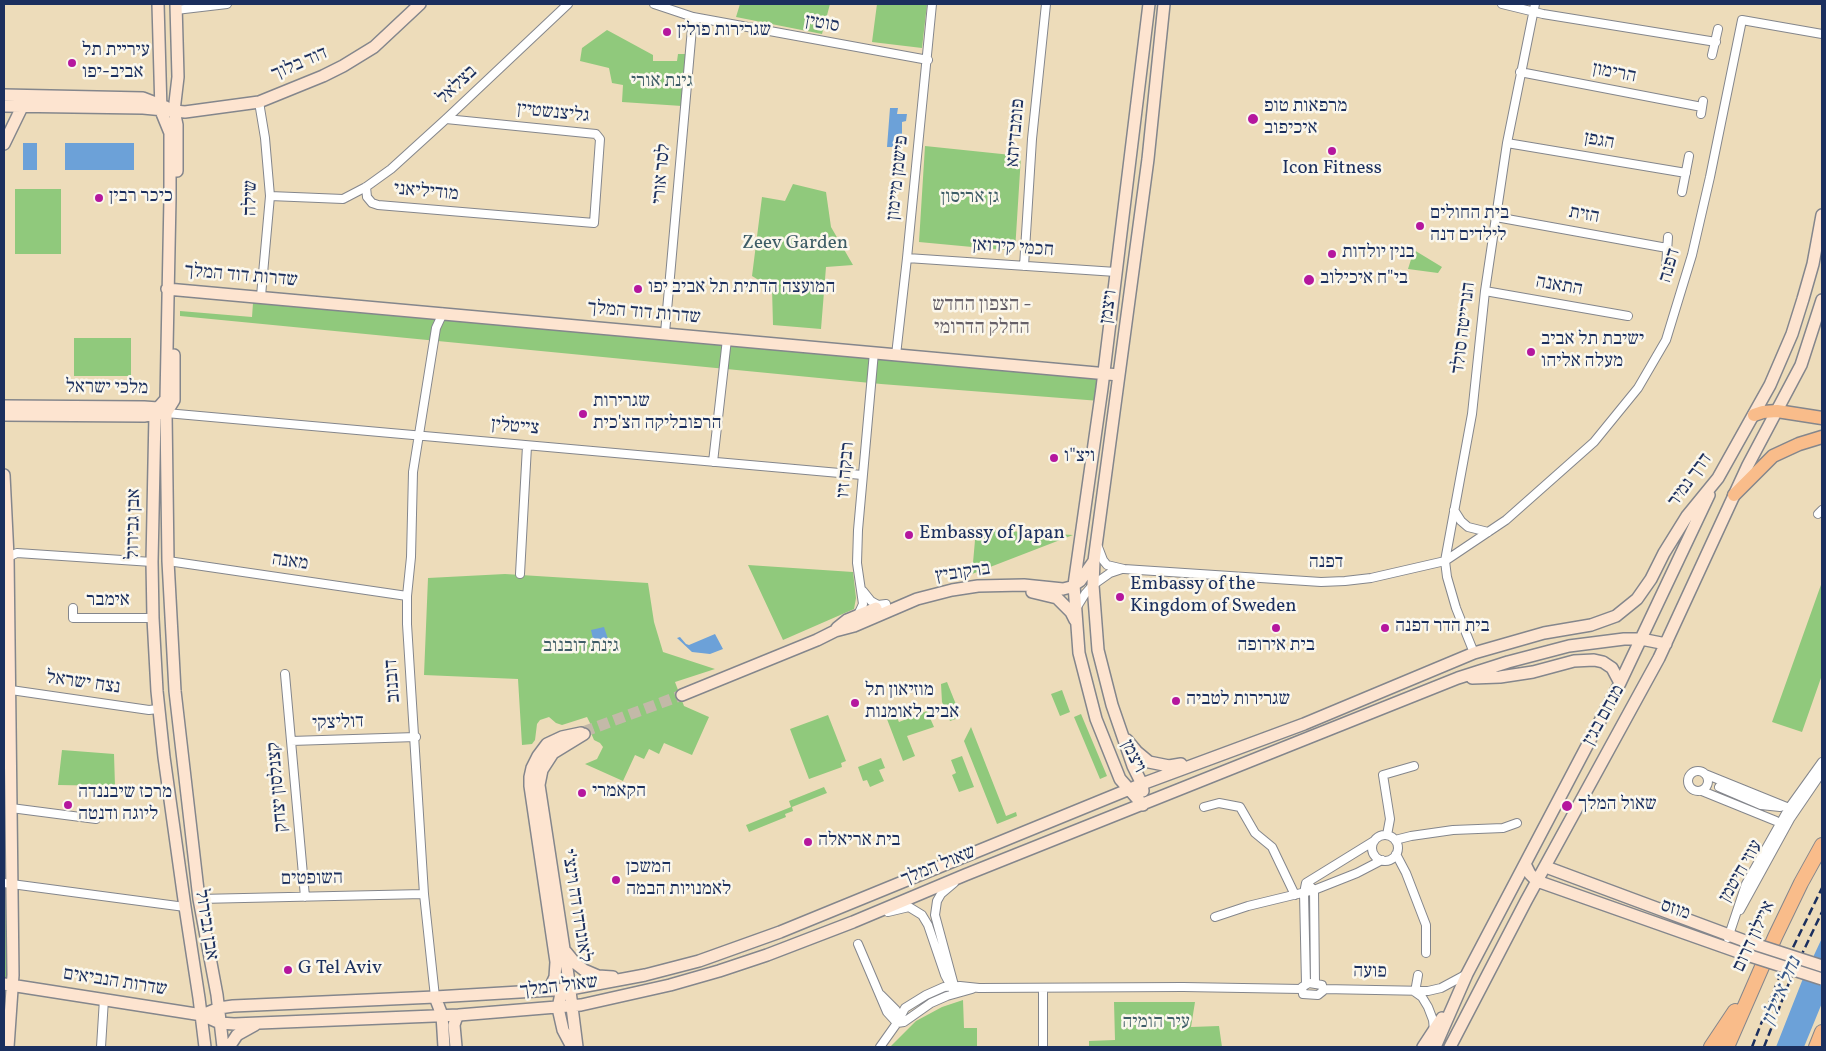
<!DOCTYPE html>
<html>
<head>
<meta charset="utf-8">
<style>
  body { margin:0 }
  #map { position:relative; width:1826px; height:1051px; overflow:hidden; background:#eddcba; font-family:Vollkorn,serif }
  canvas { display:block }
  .frame { position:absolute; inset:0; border:5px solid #1b2f5e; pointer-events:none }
</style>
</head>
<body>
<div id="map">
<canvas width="1826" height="1051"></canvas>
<div class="frame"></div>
</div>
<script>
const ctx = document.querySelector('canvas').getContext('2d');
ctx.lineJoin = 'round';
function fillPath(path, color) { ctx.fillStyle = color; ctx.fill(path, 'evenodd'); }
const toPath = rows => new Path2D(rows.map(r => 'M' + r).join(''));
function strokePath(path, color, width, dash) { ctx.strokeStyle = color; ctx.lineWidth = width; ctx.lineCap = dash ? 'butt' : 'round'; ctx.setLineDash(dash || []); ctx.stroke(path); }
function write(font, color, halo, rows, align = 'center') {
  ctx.font = font + ' Vollkorn,"Frank Ruhl Libre",serif'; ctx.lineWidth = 5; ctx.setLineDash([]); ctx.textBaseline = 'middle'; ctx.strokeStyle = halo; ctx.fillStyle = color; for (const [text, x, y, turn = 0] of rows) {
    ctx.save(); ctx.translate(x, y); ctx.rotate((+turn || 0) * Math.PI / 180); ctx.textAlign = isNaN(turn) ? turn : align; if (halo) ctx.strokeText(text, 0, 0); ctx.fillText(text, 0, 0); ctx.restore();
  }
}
const green = toPath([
  [740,4,830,4,822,34,736,17],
  [877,4,927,4,922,48,872,42],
  [607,30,653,55,653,61,677,61,678,54,688,54,682,106,622,102,623,85,612,83,609,68,580,61,582,48],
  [925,146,1021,156,1015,251,919,242],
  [793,184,826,192,831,227,853,265,826,267,821,329,773,325,772,288,752,276,762,197,785,201],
  [15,189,61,189,61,254,15,254],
  [1414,250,1442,267,1438,273,1408,269],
  [253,303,737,340,1104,374,1100,401,881,384,180,316,180,311,252,317],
  [74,338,131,338,131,376,74,376],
  [976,529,1073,535,972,574],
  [4,535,10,990,4,1047],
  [748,565,853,572,856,598,854,609,783,640],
  [505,574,648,583,654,622,663,652,715,669,675,682,684,706,709,717,692,755,664,743,659,754,649,749,644,759,635,755,623,781,585,764,597,759,603,747,600,743,594,740,591,733,594,731,587,717,562,725,556,723,549,717,540,720,537,724,535,740,532,744,522,745,518,679,424,675,428,578],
  [1822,582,1822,675,1802,732,1772,722],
  [947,682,961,717,950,721,942,702,941,684],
  [1062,690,1070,712,1060,716,1051,694],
  [890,703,899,722,927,711,934,727,907,736,915,756,903,761,882,706,884,706,887,715,890,717,894,716,894,713],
  [1081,714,1107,776,1100,779,1074,717],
  [828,715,846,761,841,763,842,767,809,779,790,729],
  [971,727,1006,816,1016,812,1017,816,997,824,964,741],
  [62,750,114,754,115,786,58,785],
  [962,756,974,787,959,792,952,775,956,773,951,760],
  [881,758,885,768,879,770,884,781,870,787,867,780,863,781,858,767],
  [824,787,827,793,792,807,793,811,785,814,786,817,749,832,746,825,791,807,789,801],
  [963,1000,964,1028,977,1028,977,1047,890,1047,916,1021,942,1007],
  [1114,1002,1195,1002,1191,1027,1219,1026,1222,1047,1089,1047,1089,1041,1115,1040]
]);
const water = toPath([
  [890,108,898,108,897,114,907,114,906,121,902,122,902,147,887,147],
  [23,143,134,143,134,170,65,170,65,166,37,166,37,170,23,170],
  [604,627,608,639,594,643,591,630],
  [715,634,723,649,710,654,692,652,677,638,680,637,686,644,689,645],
  [1822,938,1822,1003,1804,1047,1776,1047,1802,981]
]);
const pier = toPath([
  [37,140,65,140,65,173,62,172,62,168,40,168,39,171,37,173]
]);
const secondaryTunnel = toPath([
  [583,732,682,695]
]);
const street = toPath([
  [654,4,693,17,928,60],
  [1502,4,1543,14,1716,42],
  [176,10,227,4],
  [1712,55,1718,29],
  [1520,72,1702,107],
  [259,102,265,138,270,196,261,296],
  [1701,114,1703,101],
  [1507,143,1686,173],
  [366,187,367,197,372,203,378,205,594,223,600,139,596,134,446,119],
  [1682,192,1689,156],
  [270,196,343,199,366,187,391,169,446,119,568,4],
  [1496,217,1667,248],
  [907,258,1116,272],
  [1024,266,1032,139,1046,4],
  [1666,267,1668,237],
  [1485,291,1628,316],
  [665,333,693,17],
  [896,355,907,258,932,4],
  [166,413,862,475],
  [713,462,727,339],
  [1454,510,1461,521,1468,527,1488,532],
  [1818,514,1822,510],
  [1098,547,1103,560,1107,565,1124,569,1321,582,1345,581,1371,578,1445,561,1506,520,1594,442,1638,388,1666,340,1692,255,1710,177,1742,20,1822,34],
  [8,557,17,553,152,562],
  [168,561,407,596],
  [520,574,527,446],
  [863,591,871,601,878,605,886,604],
  [1077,607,1085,594,1093,585,1110,573,1122,569],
  [73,608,73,618,153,618],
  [858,615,863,604,857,563,858,530,874,352],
  [1474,653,1456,608,1447,577,1445,561,1472,414,1485,291,1507,143,1535,4],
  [285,674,305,897],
  [4,689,149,710,158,709],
  [291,741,416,737],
  '1688 781a10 10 0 1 1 20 0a10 10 0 1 1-20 0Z',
  [1705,774,1789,808],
  [1719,787,1761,805,1780,807],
  [1702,791,1776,821,1780,823,1784,822],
  [1204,807,1219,803,1240,807,1255,833,1272,847,1295,895],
  [11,808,96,819],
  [1387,835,1390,819,1383,775,1414,766],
  '1372 848a13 13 0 1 1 26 0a13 13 0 1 1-26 0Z',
  [1395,840,1411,836,1453,830,1503,828,1517,823],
  [1396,854,1406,873,1426,925,1426,953],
  [4,883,185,907],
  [954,883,941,894,937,901,935,915,955,989],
  [1311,887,1314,890,1315,983],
  [199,899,424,894],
  [1740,910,1790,819,1822,772],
  [888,912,909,907,922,915,928,925,945,975,953,990],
  [1215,917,1248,906,1314,890,1357,873,1382,860],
  [1728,938,1746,884,1789,808,1822,762],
  [858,944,887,1012,897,1023,904,1022,931,1003,947,996,972,989],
  [1309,983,1322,985,1323,991,1318,995,1303,994,1302,987,1309,983],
  [1306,984,1304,893,1306,883,1374,841],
  [1323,989,1428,991,1441,988,1467,974],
  [1415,992,1422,997,1428,1007,1433,1020,1434,1030],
  [1415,992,1418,975],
  [881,995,896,1010,897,1020],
  [435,997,424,894,407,624,407,596,411,557,413,472,436,328,443,313],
  [101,1047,104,999],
  [880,1047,897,1023,905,1008,926,995,944,987,960,986,979,988,1183,987,1302,989],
  [1043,1047,1043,988]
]);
const secondary = toPath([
  [158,4,161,111,170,133,170,198,166,399,158,408,155,414,152,562,153,618,157,691,164,757,185,907,199,998,205,1047],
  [176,4,178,77,174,111,177,125,177,171],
  [4,95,143,98,166,107],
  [4,106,143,108,185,112,259,102,323,76,343,66,374,47,420,4],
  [4,144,22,107],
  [167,289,1119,375],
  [174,355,174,400,166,413,168,561,175,691,199,899,217,995,223,1047],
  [4,406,144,407,158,408,162,410],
  [4,415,144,416,162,413],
  [4,475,8,557,13,975,8,1047],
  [1032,592,1057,598,1071,612,1075,620],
  [837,628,847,620,876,608],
  [1472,678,1500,677,1533,672,1574,661,1594,660,1603,662,1612,668,1620,683],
  [682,695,817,640,835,631,854,626,917,599,952,590,978,586,1024,585,1063,589,1071,587,1080,581,1094,561],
  [1127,740,1137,752,1149,762,1169,766,1181,764],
  [1143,791,1142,784,1133,766,1112,705,1098,650,1093,585,1094,561,1148,159,1164,4],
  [1143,805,1120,779,1096,719,1079,653,1074,585,1102,388,1149,4],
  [1525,864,1530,874,1537,881,1741,953],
  [1546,867,1745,941],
  [566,952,575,963,584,970,598,976,613,977],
  [4,984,183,1012,202,1015,220,1023,234,1024,459,1015,581,1005,670,985,719,971,767,955,853,922,965,875,1458,678,1508,662,1569,646,1624,639,1641,639,1666,644],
  [570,989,564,991,560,998,558,1008,563,1030,572,1047],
  [549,990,555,977,556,962,530,786,530,777,532,768,538,756,547,744,562,737,581,733],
  [435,997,442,1015,444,1047],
  [202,1015,219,1008,233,1006,435,997,570,989,645,975,699,961,780,932,1142,784,1304,724,1474,653,1544,633,1591,625,1616,616,1637,599,1651,579,1664,553,1687,516,1718,478,1770,385,1792,334,1803,299,1813,264,1822,215],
  [229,1047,237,1035,255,1025],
  [456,1047,454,1025,456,1019,459,1015],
  [577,1047,568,975,539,785,542,770,553,753,584,734],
  [1423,1047,1442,1018],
  [1435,1047,1467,974,1620,683,1709,495],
  [1450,1047,1526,901,1659,658,1748,465,1801,365,1822,300]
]);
const primary = toPath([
  [1754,415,1763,412,1777,411,1822,418],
  [1734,495,1773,456,1799,444,1822,437]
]);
const highway = toPath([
  [1711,1047,1735,1011],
  [1727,1047,1775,937,1801,883,1822,845],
  [1816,1047,1822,1032]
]);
const rail = toPath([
  [1752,1047,1782,970,1822,888],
  [1764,1047,1792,975,1822,912]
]);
const secondaryBridge = toPath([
  [1745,941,1822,966],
  [1741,953,1822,979]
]);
const markers = [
  [667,32,5,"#b5179e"],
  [72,63,5,"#b5179e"],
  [1253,119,6,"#b5179e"],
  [1332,151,5,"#b5179e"],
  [99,198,5,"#b5179e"],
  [1420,226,5,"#b5179e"],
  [1332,254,5,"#b5179e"],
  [1309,280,6,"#b5179e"],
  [638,289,5,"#b5179e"],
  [1531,352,5,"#b5179e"],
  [583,414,5,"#b5179e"],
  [1054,458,5,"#b5179e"],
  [909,535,5,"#b5179e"],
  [1120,597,5,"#b5179e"],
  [1276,628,5,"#b5179e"],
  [1385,628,5,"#b5179e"],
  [1176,701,5,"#b5179e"],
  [855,703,5,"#b5179e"],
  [582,793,5,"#b5179e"],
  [68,805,5,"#b5179e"],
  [1567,806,6,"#b5179e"],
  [808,842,5,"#b5179e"],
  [616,880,5,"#b5179e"],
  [288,970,5,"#b5179e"]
];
const streetNames = [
  ["סוטין",822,25,10],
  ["דוד בלוך",300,65,-23],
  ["הרימון",1614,74,11],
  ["בצלאל",458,86,-43],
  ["גליצנשטיין",553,114,6],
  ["פומבדיתא",1017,133,-85],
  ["הגפן",1599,142,10],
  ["לסר אורי",663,174,-85],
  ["פישמן מיימון",899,178,-84],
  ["מודיליאני",426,193,5],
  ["שילה",252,198,-89],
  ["הזית",1584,216,10],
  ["חכמי קירואן",1013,249,4],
  ["דפנה",1671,266,-74],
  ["שדרות דוד המלך",241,277,5],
  ["התאנה",1559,287,10],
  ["ויצמן",1110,307,-82],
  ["שדרות דוד המלך",644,314,5],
  ["הנרייטה סולד",1465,328,-83],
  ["מלכי ישראל",107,389,1],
  ["צייטלין",515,428,5],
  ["רבקה זיו",847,470,-85],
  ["דרך נמיר",1691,481,-54],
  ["אבן גבירול",135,524,-89],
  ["מאנה",290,563,8],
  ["דפנה",1326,564],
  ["ברקוביץ",963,574,-8],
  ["אימבר",108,602],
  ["דובנוב",394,681,-94],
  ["נצח ישראל",83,684,8],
  ["מנחם בגין",1605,716,-61],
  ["דוליצקי",338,724,-2],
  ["ויצמן",1132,757,63],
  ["קצנלסון יצחק",279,787,-95],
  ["שאול המלך",939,867,-22],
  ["עוזי חיטמן",1742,872,-60],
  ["השופטים",312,880,-1],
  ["לאונרדו דה וינצ'י",575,906,81],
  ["מוזס",1675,911,19],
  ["אבן גבירול",205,925,81],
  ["איילון דרום",1755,937,-65],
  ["פועה",1370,973,1],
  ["שדרות הנביאים",115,983,9],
  ["שאול המלך",559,988,-7]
];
const poiNames = [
  ["שגרירות פולין",677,32],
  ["עיריית תל",82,52],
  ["אביב-יפו",82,74],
  ["מרפאות טופ",1264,108],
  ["איכיפוב",1264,130],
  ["Icon Fitness",1332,170,"center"],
  ["כיכר רבין",109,198],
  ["בית החולים",1430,215],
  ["לילדים דנה",1430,237],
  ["בנין יולדות",1342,254],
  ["בי\"ח איכילוב",1320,280],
  ["המועצה הדתית תל אביב יפו",648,289],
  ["ישיבת תל אביב",1541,341],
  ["מעלה אליהו",1541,363],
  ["שגרירות",593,403],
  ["הרפובליקה הצ'כית",593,425],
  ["ויצ\"ו",1064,458],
  ["Embassy of Japan",919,535],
  ["Embassy of the",1130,586],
  ["Kingdom of Sweden",1130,608],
  ["בית הדר דפנה",1395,628],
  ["בית אירופה",1276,647,"center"],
  ["מוזיאון תל",865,692],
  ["אביב לאומנות",865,714],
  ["שגרירות לטביה",1186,701],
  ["הקאמרי",592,793],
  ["מרכז שיבננדה",78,794],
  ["ליוגה ודנטה",78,816],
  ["שאול המלך",1578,806],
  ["בית אריאלה",818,842],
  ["המשכן",626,869],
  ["לאמנויות הבמה",626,891],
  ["G Tel Aviv",298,970]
];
const parkNames = [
  ["גינת אורי",662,83],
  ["גן אריסון",970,199],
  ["Zeev Garden",795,245],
  ["גינת דובנוב",581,648],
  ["עיר הומיה",1156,1024]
];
const neighbourhoodNames = [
  ["הצפון החדש -",982,306],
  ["החלק הדרומי",982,329]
];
const waterNames = [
  ["נחל איילון",1783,992,-67]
];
fillPath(green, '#90c97c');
fillPath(water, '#6ca1d8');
fillPath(pier, '#eddcba');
strokePath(secondaryTunnel, '#c3b9a8', 11, [11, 5.5]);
strokePath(street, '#84868c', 10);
strokePath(secondary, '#84868c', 14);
strokePath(primary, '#84868c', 15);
strokePath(highway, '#84868c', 16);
strokePath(street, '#fff', 8);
strokePath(secondary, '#fde4d0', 11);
strokePath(primary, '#f9bc8a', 12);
strokePath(highway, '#f9bc8a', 14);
strokePath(rail, '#1b2f5e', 2.5, [8, 4]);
strokePath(secondaryBridge, '#84868c', 14, []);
strokePath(secondaryBridge, '#fde4d0', 11);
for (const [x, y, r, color] of markers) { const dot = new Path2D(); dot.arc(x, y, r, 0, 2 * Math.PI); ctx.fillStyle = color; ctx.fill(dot); strokePath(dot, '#fbf7ec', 2); }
write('19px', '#1b2f5e', '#fbf7ec', streetNames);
write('19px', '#1b2f5e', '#fbf7ec', poiNames, 'left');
write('19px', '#3e5d67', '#fbf7ec', parkNames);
write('20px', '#655f68', '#fbf7ec', neighbourhoodNames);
write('italic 20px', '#375789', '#fbf7ec', waterNames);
</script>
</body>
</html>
